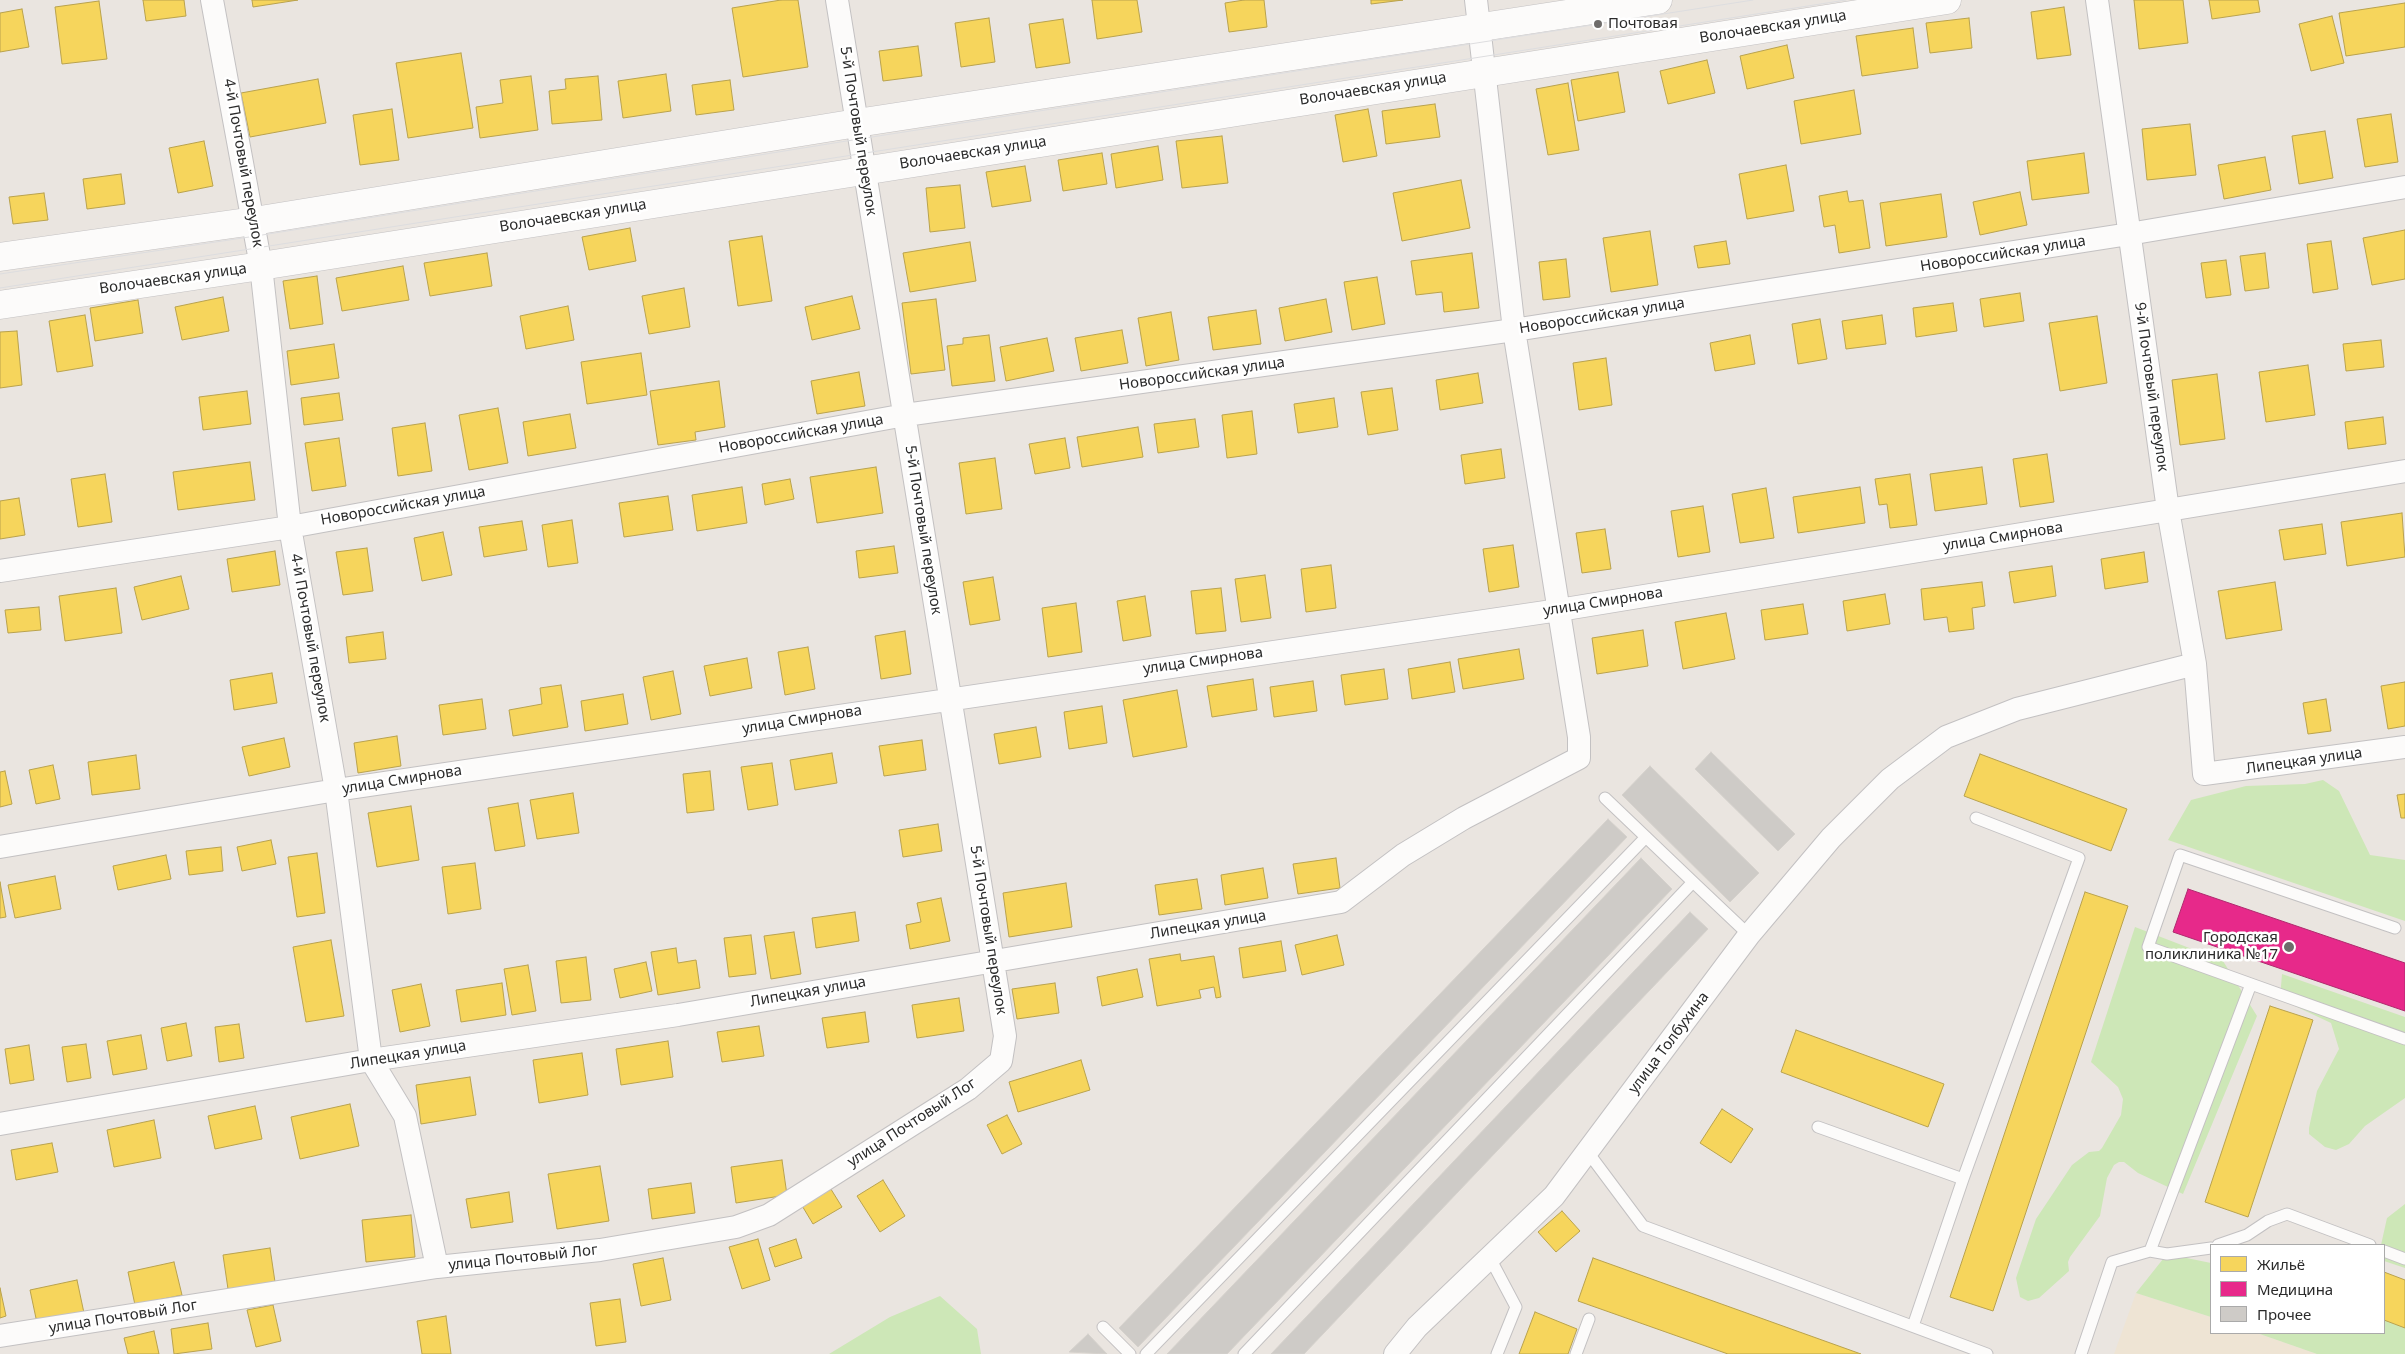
<!DOCTYPE html>
<html>
<head>
<meta charset="utf-8">
<style>
  body { margin:0 }
  #map { position:relative; width:2405px; height:1354px; overflow:hidden; background:#eae5e0; font-family:"Noto Sans",sans-serif }
  canvas { display:block }
  .legend { position:absolute; left:2210px; top:1244px; width:175px; height:90px; box-sizing:border-box; background:#fff; border:1px solid #aaa; margin:0; padding:6px 9px; list-style:none; font-size:15px; color:#2b2b2b }
  .legend li { display:flex; align-items:center; gap:10px; height:25px }
  .legend b { width:25px; border:1px solid #aaa }
</style>
</head>
<body>
<div id="map">
<canvas width="2405" height="1354"></canvas>
<ul class="legend">
<li><b style="height:14px;background:#f6d55c"></b>Жильё</li>
<li><b style="height:14px;background:#e7298a"></b>Медицина</li>
<li><b style="height:14px;background:#cecbc7"></b>Прочее</li>
</ul>
</div>
<script>
const ctx = document.querySelector('canvas').getContext('2d');
ctx.lineJoin = 'round';
function fillPath(path, color) { ctx.fillStyle = color; ctx.fill(path, 'evenodd'); }
const toPath = rows => new Path2D(rows.map(r => 'M' + r).join(''));
function strokePath(path, color, width, dash) { ctx.strokeStyle = color; ctx.lineWidth = width; ctx.lineCap = dash ? 'butt' : 'round'; ctx.setLineDash(dash || []); ctx.stroke(path); }
function write(font, color, halo, rows, align = 'center') {
  ctx.font = font + ' "Noto Sans",sans-serif'; ctx.lineWidth = 5; ctx.setLineDash([]); ctx.textBaseline = 'middle'; ctx.strokeStyle = halo; ctx.fillStyle = color; for (const [text, x, y, turn = 0] of rows) {
    ctx.save(); ctx.translate(x, y); ctx.rotate((+turn || 0) * Math.PI / 180); ctx.textAlign = isNaN(turn) ? turn : align; if (halo) ctx.strokeText(text, 0, 0); ctx.fillText(text, 0, 0); ctx.restore();
  }
}
const education = toPath([
  [2136,1293,2211,1317,2211,1333,2257,1333,2317,1354,2114,1354]
]);
const green = toPath([
  [2323,780,2339,791,2370,855,2405,860,2405,921,2168,840,2191,800,2246,786,2305,784],
  [2135,927,2223,961,2257,1016,2183,1194,2138,1173,2124,1162,2119,1162,2114,1165,2107,1178,2100,1216,2070,1257,2068,1262,2069,1271,2039,1298,2028,1301,2020,1297,2016,1278,2036,1219,2072,1165,2089,1152,2099,1151,2102,1148,2121,1115,2123,1099,2118,1087,2091,1062],
  [2282,974,2405,1017,2405,1098,2365,1126,2349,1144,2336,1150,2325,1147,2309,1134,2309,1128,2317,1091,2339,1049,2331,1023,2280,999],
  [2405,1204,2405,1268,2384,1261,2384,1245,2381,1245,2387,1218],
  [2167,1254,2211,1263,2211,1317,2136,1293],
  [940,1296,977,1329,981,1354,829,1354,890,1317],
  [2384,1320,2405,1328,2405,1354,2317,1354,2257,1333,2384,1333]
]);
const homes = toPath([
  [143,0,184,0,186,16,146,21,143,0],
  [252,0,298,0,253,7,252,0],
  [781,0,798,0,808,67,743,77,732,8,781,0],
  [1092,0,1137,0,1142,32,1097,39,1092,0],
  [1244,0,1264,0,1267,27,1229,32,1225,3,1244,0],
  [1371,0,1403,0,1371,4,1371,0],
  [2134,0,2183,0,2188,43,2139,49,2134,0],
  [2209,0,2258,0,2260,12,2212,19,2209,0],
  [99,1,107,59,62,64,55,7,99,1],
  [2405,3,2405,47,2346,56,2339,13,2405,3],
  [2064,7,2071,55,2037,59,2031,12,2064,7],
  [22,9,29,47,0,52,0,13,22,9],
  [2332,16,2344,63,2311,71,2299,24,2332,16],
  [989,18,995,62,961,67,955,23,989,18],
  [1969,18,1972,48,1930,53,1926,23,1969,18],
  [1063,19,1070,63,1036,68,1029,24,1063,19],
  [1913,28,1918,68,1862,76,1856,36,1913,28],
  [1787,45,1794,78,1747,89,1740,56,1787,45],
  [918,46,922,76,883,81,879,51,918,46],
  [461,53,473,128,408,138,396,63,461,53],
  [1707,60,1715,93,1668,104,1660,71,1707,60],
  [1618,72,1625,112,1578,121,1571,80,1618,72],
  [666,74,671,111,623,118,618,81,666,74],
  [531,76,538,130,480,138,476,107,503,103,500,80,531,76],
  [598,76,602,120,552,124,549,91,566,89,565,79,598,76],
  [318,79,326,123,250,137,241,93,318,79],
  [730,80,734,110,696,115,692,85,730,80],
  [1568,83,1579,150,1548,155,1536,89,1568,83],
  [1854,90,1861,134,1801,144,1794,101,1854,90],
  [1435,104,1440,137,1386,144,1382,111,1435,104],
  [392,109,399,160,360,165,353,115,392,109],
  [1368,109,1377,156,1343,162,1335,115,1368,109],
  [2391,114,2398,162,2365,167,2357,119,2391,114],
  [2190,124,2196,175,2147,180,2142,129,2190,124],
  [2325,131,2333,178,2299,184,2292,136,2325,131],
  [1222,136,1228,183,1182,188,1176,141,1222,136],
  [204,141,213,186,178,193,169,148,204,141],
  [1158,146,1163,180,1116,188,1111,154,1158,146],
  [1102,153,1107,184,1063,191,1058,160,1102,153],
  [2084,153,2089,193,2032,200,2027,161,2084,153],
  [2265,157,2271,190,2224,199,2218,165,2265,157],
  [1786,165,1794,211,1747,219,1739,174,1786,165],
  [1025,166,1031,201,992,207,986,172,1025,166],
  [121,174,125,204,87,209,83,179,121,174],
  [1461,180,1470,228,1402,241,1393,193,1461,180],
  [960,185,965,228,930,232,926,188,960,185],
  [1847,191,1849,202,1863,200,1870,248,1839,253,1835,225,1824,227,1819,196,1847,191],
  [2020,192,2027,225,1980,235,1973,202,2020,192],
  [44,193,48,220,13,224,9,197,44,193],
  [1941,194,1947,237,1886,246,1880,203,1941,194],
  [630,228,636,261,589,270,582,237,630,228],
  [2405,230,2405,279,2372,285,2363,238,2405,230],
  [1650,231,1658,285,1611,292,1603,238,1650,231],
  [762,236,772,301,738,306,729,241,762,236],
  [1726,241,1730,264,1698,268,1694,246,1726,241],
  [2331,241,2338,289,2313,293,2307,244,2331,241],
  [970,242,976,281,910,292,903,253,970,242],
  [487,253,492,286,430,296,424,263,487,253],
  [1472,253,1479,308,1444,312,1442,292,1416,295,1411,261,1472,253],
  [2265,253,2269,288,2245,291,2240,256,2265,253],
  [1566,259,1570,297,1543,300,1539,262,1566,259],
  [2226,260,2231,295,2206,298,2201,263,2226,260],
  [403,266,409,300,342,311,336,278,403,266],
  [317,276,323,324,290,329,283,281,317,276],
  [1377,277,1385,324,1352,330,1344,282,1377,277],
  [684,288,690,327,649,334,642,296,684,288],
  [2020,293,2024,321,1984,327,1980,299,2020,293],
  [852,296,860,329,812,340,805,307,852,296],
  [223,297,229,331,182,340,175,307,223,297],
  [936,299,945,370,911,374,902,303,936,299],
  [1326,299,1332,332,1285,341,1279,308,1326,299],
  [138,300,143,333,95,341,90,308,138,300],
  [1953,303,1957,331,1916,337,1913,308,1953,303],
  [568,306,574,340,526,349,520,316,568,306],
  [1256,310,1261,344,1213,350,1208,317,1256,310],
  [1171,312,1179,360,1146,366,1138,318,1171,312],
  [85,315,93,366,57,372,49,321,85,315],
  [1882,315,1886,344,1846,349,1842,321,1882,315],
  [2097,316,2107,383,2060,391,2049,323,2097,316],
  [1820,319,1827,359,1798,364,1792,324,1820,319],
  [1122,330,1128,363,1081,371,1075,338,1122,330],
  [17,331,22,385,0,388,0,332,17,331],
  [989,335,995,381,952,386,947,346,963,344,963,338,989,335],
  [1750,335,1755,364,1715,371,1710,343,1750,335],
  [1047,338,1054,371,1006,381,1000,347,1047,338],
  [2381,340,2384,367,2346,371,2343,344,2381,340],
  [334,344,339,378,291,385,287,351,334,344],
  [641,353,647,395,587,404,581,362,641,353],
  [1606,358,1612,405,1579,410,1573,363,1606,358],
  [2308,365,2315,415,2266,422,2259,372,2308,365],
  [859,372,865,406,817,414,811,381,859,372],
  [1478,373,1483,403,1440,410,1436,380,1478,373],
  [2217,374,2225,439,2180,445,2172,380,2217,374],
  [719,381,725,427,695,432,696,440,658,445,650,391,719,381],
  [1392,388,1398,430,1368,435,1361,392,1392,388],
  [247,391,251,424,203,430,199,397,247,391],
  [339,393,343,420,304,425,301,398,339,393],
  [1334,398,1338,427,1298,433,1294,404,1334,398],
  [498,408,508,463,469,470,459,415,498,408],
  [1252,411,1257,454,1227,458,1222,415,1252,411],
  [570,414,576,448,528,456,523,422,570,414],
  [2383,417,2386,444,2348,449,2345,422,2383,417],
  [1195,419,1199,447,1158,453,1154,424,1195,419],
  [425,423,432,471,398,476,392,428,425,423],
  [1138,427,1143,457,1082,467,1077,437,1138,427],
  [339,438,346,486,312,491,305,443,339,438],
  [1065,438,1070,468,1035,474,1029,444,1065,438],
  [1501,449,1505,478,1465,484,1461,455,1501,449],
  [2047,454,2054,502,2020,507,2013,459,2047,454],
  [995,458,1002,509,966,514,959,463,995,458],
  [250,462,255,500,178,510,173,472,250,462],
  [876,467,883,513,817,523,810,477,876,467],
  [1982,467,1987,504,1935,511,1930,474,1982,467],
  [105,474,112,522,78,527,71,479,105,474],
  [1910,474,1917,525,1890,528,1887,504,1879,505,1875,479,1910,474],
  [790,479,794,499,765,505,762,484,790,479],
  [742,487,747,523,697,531,692,495,742,487],
  [1860,487,1865,523,1798,533,1793,497,1860,487],
  [1766,488,1774,538,1740,543,1732,494,1766,488],
  [668,496,673,530,624,537,619,503,668,496],
  [19,498,25,535,0,539,0,501,19,498],
  [1703,506,1710,552,1678,557,1671,511,1703,506],
  [2402,513,2405,557,2347,566,2341,522,2402,513],
  [572,520,578,563,548,567,542,525,572,520],
  [522,521,527,550,484,557,479,527,522,521],
  [2322,524,2326,554,2284,560,2279,530,2322,524],
  [1605,529,1611,569,1582,573,1576,533,1605,529],
  [443,532,452,575,422,581,414,538,443,532],
  [1513,545,1519,587,1489,592,1483,549,1513,545],
  [894,546,898,573,859,578,856,551,894,546],
  [367,548,373,591,343,595,336,552,367,548],
  [275,551,280,585,232,592,227,559,275,551],
  [2144,552,2148,582,2105,589,2101,559,2144,552],
  [1331,565,1336,608,1306,612,1301,569,1331,565],
  [2052,566,2056,596,2014,603,2009,572,2052,566],
  [1265,575,1271,618,1241,622,1235,579,1265,575],
  [181,576,189,609,142,620,134,587,181,576],
  [993,577,1000,620,970,625,963,582,993,577],
  [1982,582,1985,606,1972,608,1974,629,1949,632,1947,617,1924,620,1921,589,1982,582],
  [2275,582,2282,630,2226,639,2218,591,2275,582],
  [116,588,122,633,65,641,59,596,116,588],
  [1221,588,1226,631,1196,634,1191,591,1221,588],
  [1885,594,1890,624,1847,631,1843,601,1885,594],
  [1145,596,1151,636,1123,641,1117,601,1145,596],
  [1076,603,1082,652,1048,657,1042,608,1076,603],
  [1803,604,1808,634,1765,640,1761,610,1803,604],
  [39,607,41,630,8,633,5,610,39,607],
  [1726,613,1735,659,1683,669,1675,622,1726,613],
  [1643,630,1648,666,1597,674,1592,638,1643,630],
  [905,631,911,674,881,679,875,636,905,631],
  [383,632,386,659,349,663,346,637,383,632],
  [808,647,815,689,785,695,778,652,808,647],
  [1519,649,1524,679,1463,689,1458,659,1519,649],
  [747,658,752,688,710,696,704,666,747,658],
  [1450,662,1455,692,1412,699,1408,669,1450,662],
  [1384,669,1388,699,1345,705,1341,675,1384,669],
  [673,671,681,714,651,720,643,677,673,671],
  [272,673,277,703,234,710,230,680,272,673],
  [1253,679,1257,710,1212,717,1207,686,1253,679],
  [1313,681,1317,711,1274,717,1270,687,1313,681],
  [2405,682,2405,726,2388,729,2381,686,2405,682],
  [561,685,568,727,513,736,509,710,542,704,540,688,561,685],
  [1177,690,1187,747,1133,757,1123,700,1177,690],
  [623,694,628,724,585,731,581,701,623,694],
  [482,699,486,729,443,735,439,705,482,699],
  [2326,699,2331,731,2308,734,2303,703,2326,699],
  [1102,706,1107,743,1069,749,1064,712,1102,706],
  [1036,727,1041,757,999,764,994,734,1036,727],
  [397,736,401,766,358,773,354,743,397,736],
  [284,738,290,767,249,776,242,747,284,738],
  [922,740,926,770,884,776,879,746,922,740],
  [832,753,837,783,795,790,790,760,832,753],
  [1980,754,2127,809,2111,851,1964,796,1980,754],
  [136,755,140,789,92,795,88,762,136,755],
  [772,763,778,805,748,810,741,767,772,763],
  [53,765,60,799,36,804,29,770,53,765],
  [5,771,12,804,0,807,0,772,5,771],
  [710,771,714,810,687,813,683,774,710,771],
  [573,793,579,833,537,839,530,800,573,793],
  [2405,794,2405,818,2401,818,2397,795,2405,794],
  [518,803,525,846,495,851,488,808,518,803],
  [411,806,419,860,377,867,368,813,411,806],
  [938,824,942,851,903,857,899,830,938,824],
  [271,840,276,864,242,871,237,847,271,840],
  [221,847,223,871,189,875,186,851,221,847],
  [317,853,325,913,297,917,288,857,317,853],
  [166,855,171,879,118,890,113,866,166,855],
  [1336,858,1340,888,1298,894,1293,864,1336,858],
  [475,863,481,909,448,914,442,867,475,863],
  [1263,868,1268,898,1225,905,1221,875,1263,868],
  [55,876,61,909,15,918,8,885,55,876],
  [1197,879,1202,909,1159,915,1155,885,1197,879],
  [0,882,6,917,0,918,0,882],
  [1066,883,1072,927,1009,937,1003,893,1066,883],
  [2085,892,2128,906,1993,1311,1950,1297,2085,892],
  [941,898,950,941,910,949,906,925,921,922,917,903,941,898],
  [855,912,859,941,816,948,812,918,855,912],
  [794,932,801,974,771,979,764,936,794,932],
  [751,935,756,974,729,977,724,938,751,935],
  [1337,935,1344,965,1302,975,1295,945,1337,935],
  [331,940,344,1016,306,1022,293,947,331,940],
  [1281,941,1286,971,1243,978,1239,948,1281,941],
  [676,948,678,963,696,960,700,988,658,995,651,952,676,948],
  [1180,954,1181,961,1214,956,1221,997,1216,998,1214,987,1199,990,1201,998,1157,1006,1149,959,1180,954],
  [586,957,591,1000,561,1003,556,961,586,957],
  [646,962,652,991,620,998,614,969,646,962],
  [528,965,536,1011,512,1015,504,969,528,965],
  [1137,969,1143,997,1102,1006,1097,977,1137,969],
  [502,983,506,1015,461,1022,456,990,502,983],
  [1055,983,1059,1013,1017,1019,1012,989,1055,983],
  [421,984,430,1026,400,1032,392,990,421,984],
  [959,998,964,1031,917,1038,912,1005,959,998],
  [2270,1006,2313,1020,2248,1217,2205,1202,2270,1006],
  [865,1012,869,1042,827,1048,822,1018,865,1012],
  [186,1023,192,1056,167,1061,161,1028,186,1023],
  [239,1024,244,1058,219,1062,215,1027,239,1024],
  [759,1026,764,1056,722,1062,717,1032,759,1026],
  [1796,1030,1944,1084,1928,1127,1781,1072,1796,1030],
  [141,1035,147,1069,113,1075,107,1041,141,1035],
  [668,1041,673,1077,621,1085,616,1049,668,1041],
  [86,1044,91,1078,67,1082,62,1047,86,1044],
  [29,1045,34,1080,10,1084,5,1049,29,1045],
  [582,1053,588,1095,539,1103,533,1060,582,1053],
  [1081,1060,1090,1090,1018,1112,1009,1082,1081,1060],
  [470,1077,476,1115,421,1124,416,1085,470,1077],
  [350,1104,359,1146,300,1159,291,1117,350,1104],
  [255,1106,262,1139,215,1149,208,1116,255,1106],
  [1722,1109,1753,1129,1731,1163,1700,1143,1722,1109],
  [1007,1115,1022,1144,1002,1154,987,1125,1007,1115],
  [154,1120,161,1158,114,1167,107,1130,154,1120],
  [52,1143,58,1172,16,1180,11,1150,52,1143],
  [782,1160,787,1195,736,1203,731,1167,782,1160],
  [600,1166,609,1221,557,1229,548,1174,600,1166],
  [883,1180,905,1216,880,1232,857,1196,883,1180],
  [691,1183,695,1213,652,1219,648,1189,691,1183],
  [829,1186,842,1207,813,1224,801,1204,829,1186],
  [509,1192,513,1222,471,1228,466,1199,509,1192],
  [1562,1211,1580,1231,1556,1252,1538,1232,1562,1211],
  [411,1215,415,1257,366,1262,362,1220,411,1215],
  [758,1239,770,1280,742,1289,729,1247,758,1239],
  [796,1239,802,1258,775,1267,769,1248,796,1239],
  [270,1248,275,1282,228,1289,223,1255,270,1248],
  [663,1258,671,1300,641,1306,633,1264,663,1258],
  [1593,1258,1861,1354,1728,1354,1578,1301,1593,1258],
  [174,1262,182,1295,135,1305,128,1272,174,1262],
  [2384,1272,2405,1280,2405,1328,2384,1320,2384,1272],
  [77,1280,84,1313,37,1323,30,1290,77,1280],
  [0,1288,6,1316,0,1318,0,1288],
  [620,1299,626,1342,596,1346,590,1303,620,1299],
  [273,1305,281,1341,256,1347,247,1310,273,1305],
  [1535,1312,1577,1329,1568,1354,1519,1354,1535,1312],
  [446,1316,451,1354,422,1354,417,1321,446,1316],
  [208,1323,212,1349,174,1354,171,1329,208,1323],
  [154,1331,159,1354,128,1354,124,1338,154,1331]
]);
const health = toPath([
  [2188,889,2405,963,2405,1011,2173,932,2188,889]
]);
const building = toPath([
  [1711,752,1795,834,1778,851,1695,769,1711,752],
  [1650,766,1759,873,1730,902,1622,795,1650,766],
  [1608,819,1627,837,1138,1347,1119,1328,1608,819],
  [1641,858,1672,889,1227,1354,1167,1354,1641,858],
  [1690,912,1708,929,1304,1354,1271,1354,1690,912],
  [1088,1334,1107,1354,1069,1352,1088,1334]
]);
const service = toPath([
  [1605,798,1693,882],
  [2251,984,2148,947,2180,855,2395,928],
  [1818,1127,1963,1179],
  [1587,1151,1643,1226,1987,1354],
  [2218,1245,2247,1235,2268,1221,2287,1214,2370,1245],
  [2150,1251,2251,984,2405,1039],
  [2384,1251,2405,1259],
  [1490,1258,1516,1307,1497,1354],
  [1913,1326,1963,1179,2079,858,1976,818],
  [1103,1327,1130,1354],
  [1146,1354,1646,837],
  [1244,1354,1693,882,1749,935],
  [1576,1354,1589,1319],
  [2081,1354,2112,1262,2150,1251,2167,1254,2211,1248]
]);
const minor = toPath([
  [212,0,261,266,290,527,336,790,371,1060,405,1116,437,1267],
  [2097,0,2168,510,2195,664,2204,774,2405,747],
  [0,571,290,527,905,415,1514,330,2129,234,2405,187],
  [0,847,336,790,1559,610,2405,471],
  [0,1124,371,1060,678,1015,1341,902,1403,855,1464,818,1579,758,1579,737,1514,330,1476,0],
  [0,1336,437,1267,600,1250,736,1227,769,1215,968,1089,1001,1061,1005,1036,837,0],
  [1395,1354,1417,1327,1554,1196,1749,935,1831,838,1890,779,1946,737,2017,709,2195,664]
]);
const secondary = toPath([
  [0,257,254,221,857,123,1658,0],
  [0,305,261,266,1947,0]
]);
const tram = toPath([
  [0,274,256,236,859,139,1753,0],
  [0,288,1846,0]
]);
const markers = [
  [1598,24,5,"#6e6c6a"],
  [2289,947,6,"#6e6c6a"]
];
const poiNames = [
  ["Почтовая",1608,24],
  ["Городская",2278,938,"right"],
  ["поликлиника №17",2278,955,"right"]
];
const streetNames = [
  ["Волочаевская улица",1773,27,-9],
  ["Волочаевская улица",1373,89,-9],
  ["5-й Почтовый переулок",858,131,81],
  ["Волочаевская улица",973,153,-9],
  ["4-й Почтовый переулок",243,163,80],
  ["Волочаевская улица",573,216,-9],
  ["Новороссийская улица",2003,254,-9],
  ["Волочаевская улица",173,279,-8],
  ["Новороссийская улица",1602,316,-9],
  ["Новороссийская улица",1202,374,-8],
  ["9-й Почтовый переулок",2151,387,82],
  ["Новороссийская улица",801,434,-10],
  ["Новороссийская улица",403,506,-10],
  ["5-й Почтовый переулок",923,530,81],
  ["улица Смирнова",2003,537,-9],
  ["улица Смирнова",1603,602,-9],
  ["4-й Почтовый переулок",310,638,80],
  ["улица Смирнова",1203,661,-8],
  ["улица Смирнова",802,720,-9],
  ["Липецкая улица",2304,761,-8],
  ["улица Смирнова",402,780,-9],
  ["Липецкая улица",1208,925,-9],
  ["5-й Почтовый переулок",988,930,81],
  ["Липецкая улица",808,992,-10],
  ["улица Толбухина",1669,1043,-53],
  ["Липецкая улица",408,1055,-9],
  ["улица Почтовый Лог",912,1123,-33],
  ["улица Почтовый Лог",523,1258,-6],
  ["улица Почтовый Лог",123,1317,-9]
];
fillPath(education, '#eee4d4');
fillPath(green, '#cde7b7');
fillPath(homes, '#f6d55c');
strokePath(homes, '#b9a24d', 1);
fillPath(health, '#e7298a');
strokePath(health, '#af2a6e', 1);
fillPath(building, '#cecbc7');
strokePath(building, '#d5d1cc', 1);
strokePath(service, '#c3c1c2', 13);
strokePath(minor, '#c3c1c2', 24);
strokePath(secondary, '#c3c1c2', 29);
strokePath(service, '#fcfbfa', 11);
strokePath(minor, '#fcfbfa', 22);
strokePath(secondary, '#fcfbfa', 28);
strokePath(tram, '#dddddf', 1);
for (const [x, y, r, color] of markers) { const dot = new Path2D(); dot.arc(x, y, r, 0, 2 * Math.PI); ctx.fillStyle = color; ctx.fill(dot); strokePath(dot, '#fff', 2); }
write('15px', '#2b2b2b', '#fff', poiNames, 'left');
write('15px', '#2b2b2b', '#fff', streetNames);
</script>
</body>
</html>
